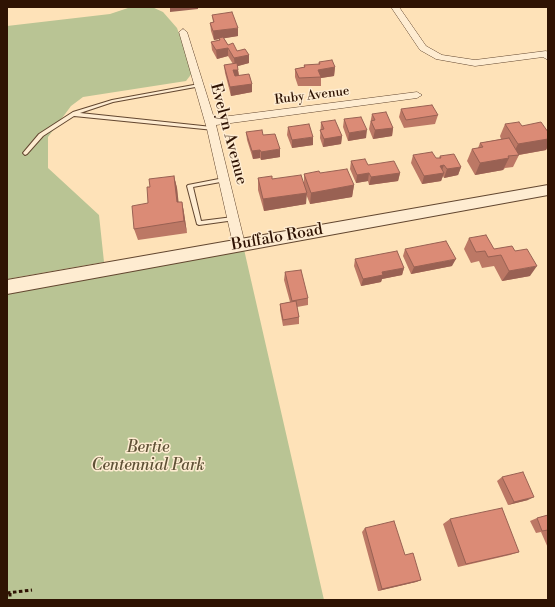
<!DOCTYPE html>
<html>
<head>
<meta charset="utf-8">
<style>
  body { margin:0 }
  #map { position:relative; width:555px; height:607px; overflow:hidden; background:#fee2b8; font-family:"Libre Bodoni",serif }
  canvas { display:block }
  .frame { position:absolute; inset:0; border:8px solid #2f1303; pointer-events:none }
</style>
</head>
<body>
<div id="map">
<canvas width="555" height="607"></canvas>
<div class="frame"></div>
</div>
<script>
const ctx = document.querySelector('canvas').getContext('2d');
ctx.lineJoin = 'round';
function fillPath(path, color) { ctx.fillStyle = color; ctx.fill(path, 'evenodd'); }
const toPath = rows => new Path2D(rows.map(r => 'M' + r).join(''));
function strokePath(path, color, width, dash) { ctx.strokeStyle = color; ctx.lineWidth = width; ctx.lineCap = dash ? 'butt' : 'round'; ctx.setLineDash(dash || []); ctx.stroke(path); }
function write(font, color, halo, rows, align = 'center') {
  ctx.font = font + ' "Libre Bodoni",serif'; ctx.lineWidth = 3; ctx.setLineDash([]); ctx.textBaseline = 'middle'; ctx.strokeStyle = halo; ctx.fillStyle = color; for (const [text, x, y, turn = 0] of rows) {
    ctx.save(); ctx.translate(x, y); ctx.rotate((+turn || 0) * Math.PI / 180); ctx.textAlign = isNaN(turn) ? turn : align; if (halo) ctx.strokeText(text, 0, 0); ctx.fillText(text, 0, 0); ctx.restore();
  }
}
const green = toPath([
  [131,7,152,7,163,12,177,28,193,72,186,81,83,97,71,106,48,137,48,168,99,215,104,262,7,279,7,26,110,14],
  [243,245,324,600,7,600,7,288]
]);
const path = toPath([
  [7,593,32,590],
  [10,593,10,600]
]);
const service = toPath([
  [199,84,201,85,201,86,113,102,80,113,212,127,214,129,214,130,74,116,43,136,27,154,25,155,23,153,39,134,73,112,112,100,199,84],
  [224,178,226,179,227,180,226,181,193,187,201,221,233,217,236,219,235,220,199,225,197,224,187,186,188,185,224,178]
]);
const minor = toPath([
  [391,7,399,7,426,46,442,55,475,60,546,51,548,52,548,60,543,57,475,66,436,59,420,50,391,7],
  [183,29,187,32,214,118,417,92,422,95,417,98,216,125,245,244,243,247,239,249,235,247,233,244,207,129,179,32,183,29]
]);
const tertiary = toPath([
  [548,185,548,195,7,294,7,280,548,185]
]);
const wall = toPath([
  [212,15,238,36,224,38,228,45,237,51,249,55,249,63,237,66,238,70,239,75,252,84,252,92,231,96,225,73,224,65,233,64,228,56,217,59,212,50,211,42,219,40,219,39,214,40,211,31,210,23,213,22],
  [319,62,335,67,334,76,321,78,321,86,298,86,295,77,295,69,304,67,304,65,318,65],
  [401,109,438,115,435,124,404,128,399,117],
  [372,114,393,128,392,136,373,139,369,129],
  [344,119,366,138,348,141,343,127],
  [321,122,342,136,341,144,323,147,320,138],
  [505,124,522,126,548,132,548,146,546,150,519,155,513,167,505,168,503,170,475,175,467,161,472,149,478,148,480,143,501,139,500,136],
  [288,127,313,145,292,148,287,135],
  [246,132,263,135,280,157,261,160,260,158,253,159,247,140],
  [413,155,436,158,439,158,440,156,461,167,458,175,444,178,443,176,441,181,422,184,411,163],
  [351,161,368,165,400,173,398,181,369,185,368,181,356,183,350,169],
  [320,173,354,185,352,197,310,204,306,194,306,204,264,211,258,190,258,178,272,179,304,183,304,174],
  [174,176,177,188,178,202,182,202,184,213,187,233,138,240,134,229,148,203,150,187],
  [469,238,494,249,530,276,502,281,494,266,482,268,479,261,471,263,464,249],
  [405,249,452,266,411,274,403,256],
  [355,259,404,268,402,275,382,279,381,282,361,286,354,266],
  [285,272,308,298,308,305,297,307,299,317,299,324,283,326,280,310,280,304,290,302,284,280],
  [502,477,528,500,508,505,497,481],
  [548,515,548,548,541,532,536,533,530,521,537,518],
  [450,519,519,552,510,555,458,567,443,524],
  [365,528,421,580,416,582,378,591,362,532]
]);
const shadedWall = toPath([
  [170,7,198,7,198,9,170,12],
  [238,28,238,36,220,39,219,38,219,39,214,40,213,31],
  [228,48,228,56,217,59,216,50],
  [249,55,249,63,235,67,234,58],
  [335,67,334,76,321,78,318,70],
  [233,70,238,70,239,78,234,79],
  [252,84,252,92,231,96,230,87],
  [393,128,392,136,373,139,375,130],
  [367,130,366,138,348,141,349,133],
  [342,136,341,144,323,147,324,139],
  [313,137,313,145,292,148,292,140],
  [548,139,548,146,546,150,512,156,518,144],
  [280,149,280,157,261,160,261,152],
  [260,150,260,158,253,159,252,151],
  [509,158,503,170,475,175,480,163],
  [444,165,441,173,440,166],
  [461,167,458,175,444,178,447,169],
  [369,173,368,181,356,183,357,175],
  [400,173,398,181,369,185,371,177],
  [444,173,441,181,422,184,424,176],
  [174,176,177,188,180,214,177,202],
  [354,185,352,197,310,204,311,193],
  [307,193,306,204,264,211,263,199],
  [182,202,184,213,187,233,184,221],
  [456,259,452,266,411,274,414,267],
  [537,266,530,276,502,281,509,271],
  [404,268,402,275,382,279,381,282,361,286,363,279,382,272],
  [534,497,528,500,508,505,514,502],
  [421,580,416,582,378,591,382,589]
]);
const building = toPath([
  [232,12,238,28,213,31,210,23,214,22,212,15,232,12],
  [223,37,228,45,233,43,237,51,245,49,249,55,234,58,228,48,216,50,211,42,220,40,219,38,223,37],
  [332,60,335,67,318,70,321,77,299,78,295,69,305,67,304,65,320,64,319,62,332,60],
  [237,63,238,70,233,70,235,76,249,74,252,84,230,87,224,65,237,63],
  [432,105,438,115,406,120,401,109,432,105],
  [386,112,393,128,375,130,371,121,375,120,372,114,386,112],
  [361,117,367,130,349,133,344,119,361,117],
  [335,120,342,136,324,139,320,130,324,129,321,122,335,120],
  [519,122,522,126,541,122,548,132,548,139,518,144,505,124,519,122],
  [309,124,313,137,292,140,288,127,309,124],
  [262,130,263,135,275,134,280,149,261,152,260,150,252,151,246,132,262,130],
  [509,138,519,155,508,156,509,158,480,163,472,149,483,147,480,143,509,138],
  [432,152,436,158,441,158,440,156,454,154,461,167,447,169,444,165,440,166,444,173,424,176,413,155,432,152],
  [365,159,368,165,394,161,400,173,371,177,369,173,357,175,351,161,365,159],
  [347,169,354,185,311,193,304,174,319,171,320,173,347,169],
  [301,175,307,193,263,199,258,178,272,176,272,179,301,175],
  [174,176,177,202,182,202,184,221,134,229,132,206,148,203,147,187,150,187,149,179,174,176],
  [486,235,494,249,512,246,515,251,527,249,537,266,509,271,501,255,488,257,485,251,476,252,469,238,486,235],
  [446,241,456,259,414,267,405,249,446,241],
  [397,251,404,268,382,272,383,275,363,279,355,259,397,251],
  [301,270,308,298,292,301,285,272,301,270],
  [296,301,299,317,283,320,280,304,296,301],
  [523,472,534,497,514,502,502,477,523,472],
  [502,508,519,552,466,564,450,519,502,508],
  [548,515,548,530,542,531,537,518,548,515],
  [394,521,405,555,413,553,421,580,382,589,365,528,394,521]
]);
const farStreetnames = [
  ["Ruby Avenue",312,96,-7]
];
const streetNames = [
  ["Evelyn Avenue",228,134,75],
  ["Buffalo Road",277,238,-10]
];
const parkNames = [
  ["Bertie",148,448],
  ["Centennial Park",148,466]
];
fillPath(green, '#b9c494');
strokePath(service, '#634730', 2);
strokePath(minor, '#634730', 1);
strokePath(tertiary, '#634730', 2);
strokePath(path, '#2f1303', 3, [3.5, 2.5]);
fillPath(service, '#feecd1');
fillPath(minor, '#feecd1');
fillPath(tertiary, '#feecd1');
fillPath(wall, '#bc7865');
fillPath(shadedWall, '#996153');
fillPath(building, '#db8b76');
strokePath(building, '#996153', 1);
write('13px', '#2f1303', '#feecd1', farStreetnames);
write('16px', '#2f1303', '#feecd1', streetNames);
write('italic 16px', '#5f5136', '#feecd1', parkNames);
</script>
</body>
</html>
